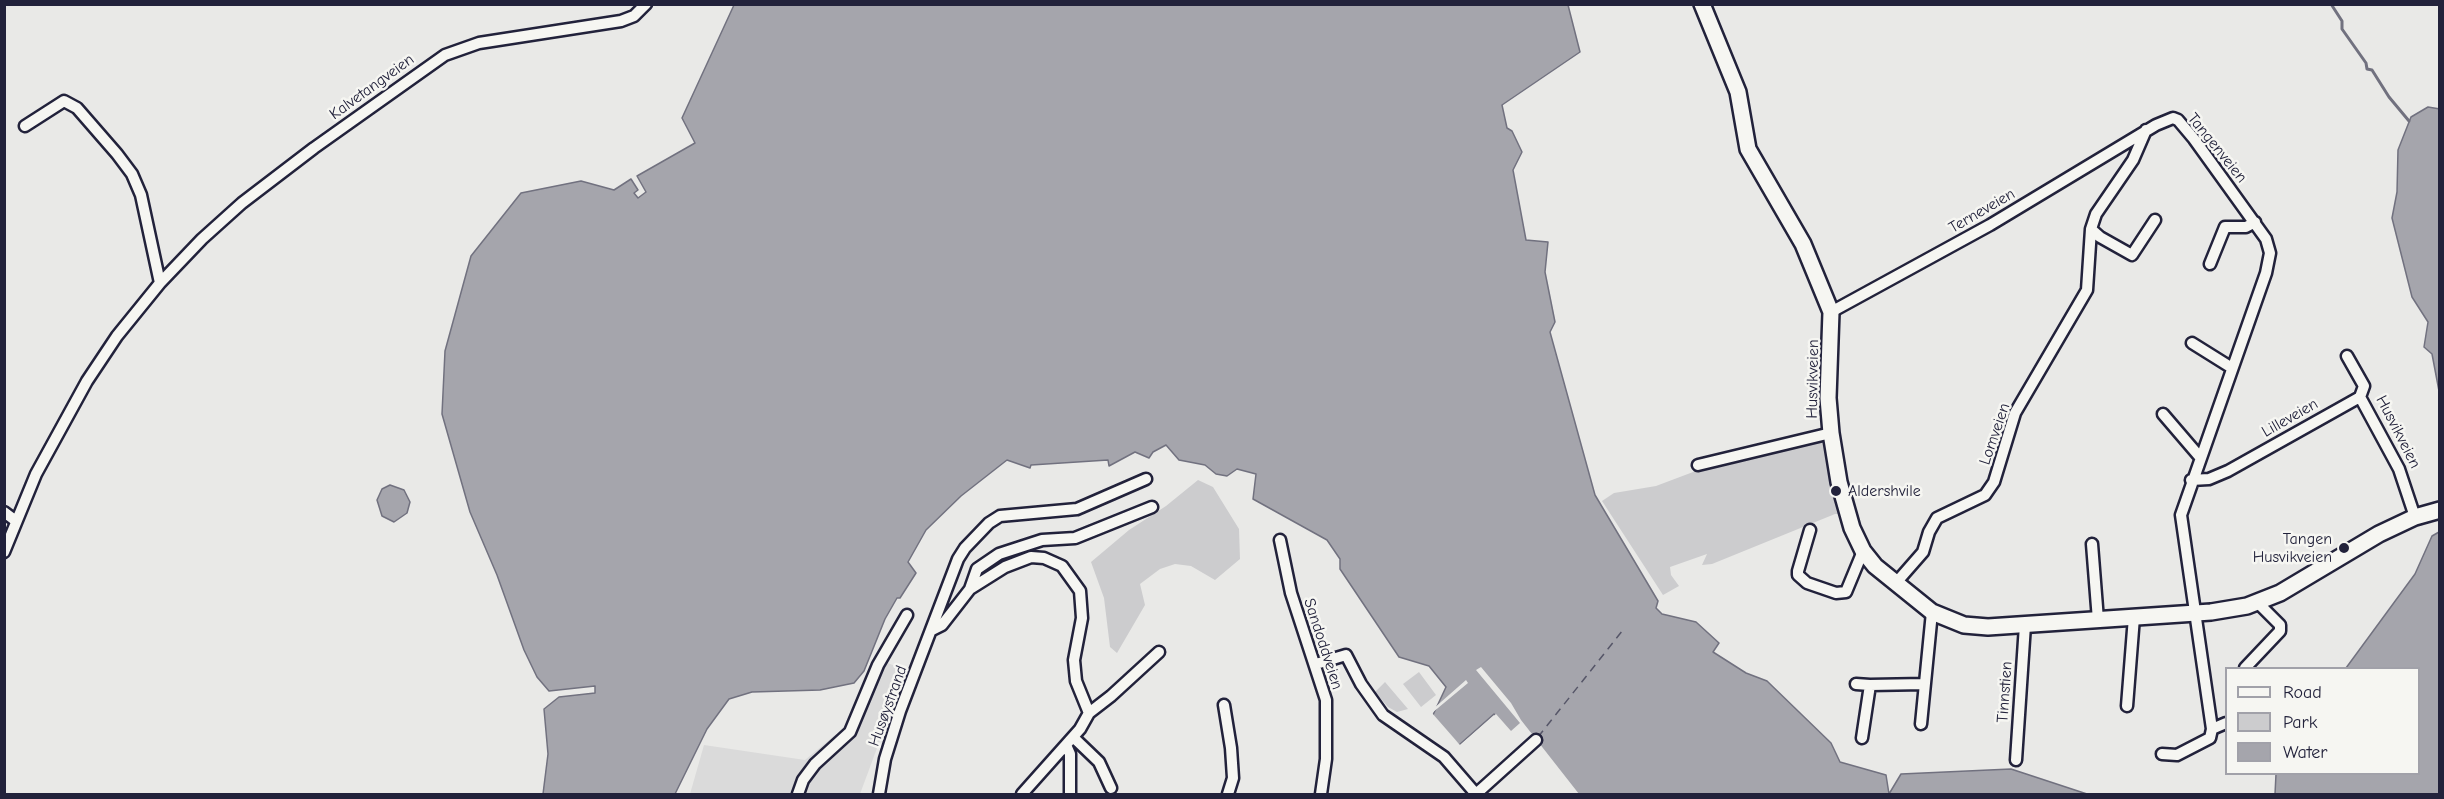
<!DOCTYPE html>
<html>
<head>
<meta charset="utf-8">
<style>
  body { margin:0 }
  #map { position:relative; width:2444px; height:799px; overflow:hidden; background:#e9e9e7; font-family:"Comic Neue",sans-serif }
  canvas { display:block }
  .frame { position:absolute; inset:0; border:6px solid #22223b; pointer-events:none }
  .legend { position:absolute; left:2225px; top:667px; width:195px; height:108px; box-sizing:border-box; background:#f6f6f2; border:2px solid #a1a1a9; margin:0; padding:8px 10px; list-style:none; font-size:18px; color:#22223b }
  .legend li { display:flex; align-items:center; gap:12px; height:30px }
  .legend b { width:30px; border:2px solid #a1a1a9 }
</style>
</head>
<body>
<div id="map">
<canvas width="2444" height="799"></canvas>
<div class="frame"></div>
<ul class="legend">
<li><b style="height:8px;background:#f6f6f2"></b>Road</li>
<li><b style="height:16px;background:#ccccce"></b>Park</li>
<li><b style="height:16px;background:#a5a5ac"></b>Water</li>
</ul>
</div>
<script>
const ctx = document.querySelector('canvas').getContext('2d');
ctx.lineJoin = 'round';
function fillPath(path, color) { ctx.fillStyle = color; ctx.fill(path, 'evenodd'); }
const toPath = rows => new Path2D(rows.map(r => 'M' + r).join(''));
function strokePath(path, color, width, dash) { ctx.strokeStyle = color; ctx.lineWidth = width; ctx.lineCap = dash ? 'butt' : 'round'; ctx.setLineDash(dash || []); ctx.stroke(path); }
function write(font, color, halo, rows, align = 'center') {
  ctx.font = font + ' "Comic Neue",sans-serif'; ctx.lineWidth = 5; ctx.setLineDash([]); ctx.textBaseline = 'middle'; ctx.strokeStyle = halo; ctx.fillStyle = color; for (const [text, x, y, turn = 0] of rows) {
    ctx.save(); ctx.translate(x, y); ctx.rotate((+turn || 0) * Math.PI / 180); ctx.textAlign = isNaN(turn) ? turn : align; if (halo) ctx.strokeText(text, 0, 0); ctx.fillText(text, 0, 0); ctx.restore();
  }
}
const built = toPath([
  [877,659,906,670,860,794,690,794,704,745,805,760,846,726]
]);
const green = toPath([
  [1825,437,1836,499,1843,514,1835,514,1712,564,1702,565,1707,554,1670,567,1671,575,1679,586,1663,595,1602,501,1614,493,1656,486,1709,466],
  [1198,480,1213,487,1239,529,1240,559,1215,580,1191,566,1175,564,1160,569,1140,584,1145,605,1117,653,1110,647,1104,598,1091,562,1129,530,1166,506],
  [1419,672,1436,695,1421,707,1403,684],
  [1385,682,1408,709,1397,712,1388,707,1375,692]
]);
const water = toPath([
  [734,5,1568,5,1580,52,1502,105,1507,128,1512,131,1522,152,1513,170,1526,240,1548,242,1545,272,1555,322,1550,332,1595,495,1658,601,1656,608,1662,614,1696,622,1719,643,1713,652,1746,673,1767,681,1831,743,1840,762,1886,775,1889,794,1901,774,2011,769,2087,794,1577,794,1522,724,1511,733,1494,714,1459,745,1432,717,1446,687,1429,666,1399,657,1340,569,1340,559,1327,540,1253,499,1256,474,1237,469,1227,476,1216,474,1205,465,1179,460,1166,445,1153,452,1149,458,1135,452,1109,466,1108,460,1031,465,1030,468,1007,460,961,496,926,530,908,562,916,573,900,598,897,598,885,619,864,671,854,683,820,690,752,692,729,699,707,729,675,794,543,794,548,754,544,709,559,697,595,693,595,686,549,691,537,677,524,650,497,575,470,512,442,414,445,351,471,256,521,193,581,181,614,190,631,179,638,190,634,193,638,198,646,192,637,176,695,143,682,118,734,5],
  [2428,107,2440,109,2439,391,2432,354,2424,347,2428,322,2412,297,2392,218,2397,192,2398,150,2411,117,2428,107],
  [390,485,404,490,410,502,407,513,394,522,382,516,377,500,382,489,390,485],
  [2439,532,2439,794,2275,794,2276,774,2418,774,2418,668,2346,668,2415,574,2432,536,2439,532]
]);
const pier = toPath([
  [1481,667,1511,703,1521,720,1579,794,1573,794,1522,728,1510,736,1494,718,1459,748,1429,717,1433,709,1466,680,1468,683,1432,713,1460,745,1496,714,1511,731,1520,723,1476,670]
]);
const stream = toPath([
  [2331,4,2342,21,2342,29,2366,63,2367,69,2372,70,2389,97,2409,121]
]);
const ferry = toPath([
  [1538,737,1623,630]
]);
const street = toPath([
  [25,126,64,101,77,108,117,154,132,174,141,195,160,283],
  [2091,229,2100,237,2132,255,2155,220],
  [2210,264,2225,227,2246,227,2255,222],
  [1831,312,1990,225,2156,125,2173,118,2178,120,2194,139,2266,239,2270,253,2266,273,2181,515,2212,729,2210,738,2177,755,2162,754],
  [2192,343,2232,368],
  [2360,397,2399,469,2415,517],
  [2163,414,2199,456],
  [1698,465,1831,433],
  [2191,480,2209,479,2228,471,2360,397,2364,386,2347,356],
  [4,512,16,521],
  [1810,530,1798,571,1798,575,1807,583,1836,593,1846,592,1863,551],
  [1280,540,1291,593,1326,700,1326,759,1321,794],
  [2092,544,2098,620],
  [4,552,36,474,87,381,117,336,160,283,202,239,242,203,314,148,445,55,479,43,621,21,634,16,646,4],
  [1895,584,1923,552,1929,532,1937,518,1985,495,1994,482,2015,413,2087,290,2091,229,2096,214,2133,160,2146,130],
  [970,589,1005,567,1031,557,1044,558,1062,566,1080,591,1082,618,1074,660,1076,681,1089,713,1080,729,1022,794],
  [932,630,942,625,970,589,977,569,999,554,1042,540,1075,538,1152,507],
  [1316,664,1346,655,1361,684,1383,715,1444,757,1476,794],
  [2245,668,2280,631,2280,625,2257,602],
  [1856,684,1870,685],
  [1224,705,1231,748,1233,778,1228,794],
  [2127,706,2134,617],
  [1089,713,1111,696,1159,652],
  [1921,724,1932,612],
  [2212,729,2226,723],
  [1073,737,1099,762,1111,788],
  [1862,738,1870,685,1924,684],
  [1066,745,1070,754,1070,794],
  [2016,760,2025,625],
  [798,794,803,780,815,764,850,732,878,665,907,615],
  [879,794,885,759,900,711,958,559,965,548,989,523,1000,516,1077,509,1146,479],
  [1476,794,1536,740]
]);
const secondary = toPath([
  [1702,4,1738,92,1748,149,1803,244,1831,312,1828,398,1831,433,1839,482,1852,528,1863,551,1875,566,1932,612,1964,625,1988,627,2211,612,2247,606,2280,593,2379,534,2415,517,2440,510]
]);
const markers = [
  [1836,491,6,"#22223b"],
  [2344,548,6,"#22223b"]
];
const streetNames = [
  ["Kalvetangveien",372,87,-36],
  ["Tangenveien",2217,148,51],
  ["Terneveien",1982,211,-30],
  ["Husvikveien",1813,379,-89],
  ["Lilleveien",2290,418,-30],
  ["Husvikveien",2398,432,63],
  ["Lomveien",1995,434,-71],
  ["Sandoddveien",1323,644,72],
  ["Tinnstien",2005,692,-86],
  ["Husøystrand",888,706,-70]
];
const poiNames = [
  ["Aldershvile",1848,491],
  ["Tangen",2332,539,"right"],
  ["Husvikveien",2332,557,"right"]
];
fillPath(built, '#dadada');
fillPath(green, '#ccccce');
fillPath(water, '#a5a5ac');
strokePath(water, '#71717f', 1.5);
fillPath(pier, '#e9e9e7');
strokePath(stream, '#71717f', 3);
strokePath(ferry, '#565668', 1.5, [8, 6]);
strokePath(street, '#22223b', 15);
strokePath(secondary, '#22223b', 20);
strokePath(street, '#f6f6f2', 10);
strokePath(secondary, '#f6f6f2', 15);
for (const [x, y, r, color] of markers) { const dot = new Path2D(); dot.arc(x, y, r, 0, 2 * Math.PI); ctx.fillStyle = color; ctx.fill(dot); strokePath(dot, '#f6f6f2', 2); }
write('16px', '#22223b', '#f6f6f2', streetNames);
write('16px', '#22223b', '#f6f6f2', poiNames, 'left');
</script>
</body>
</html>
